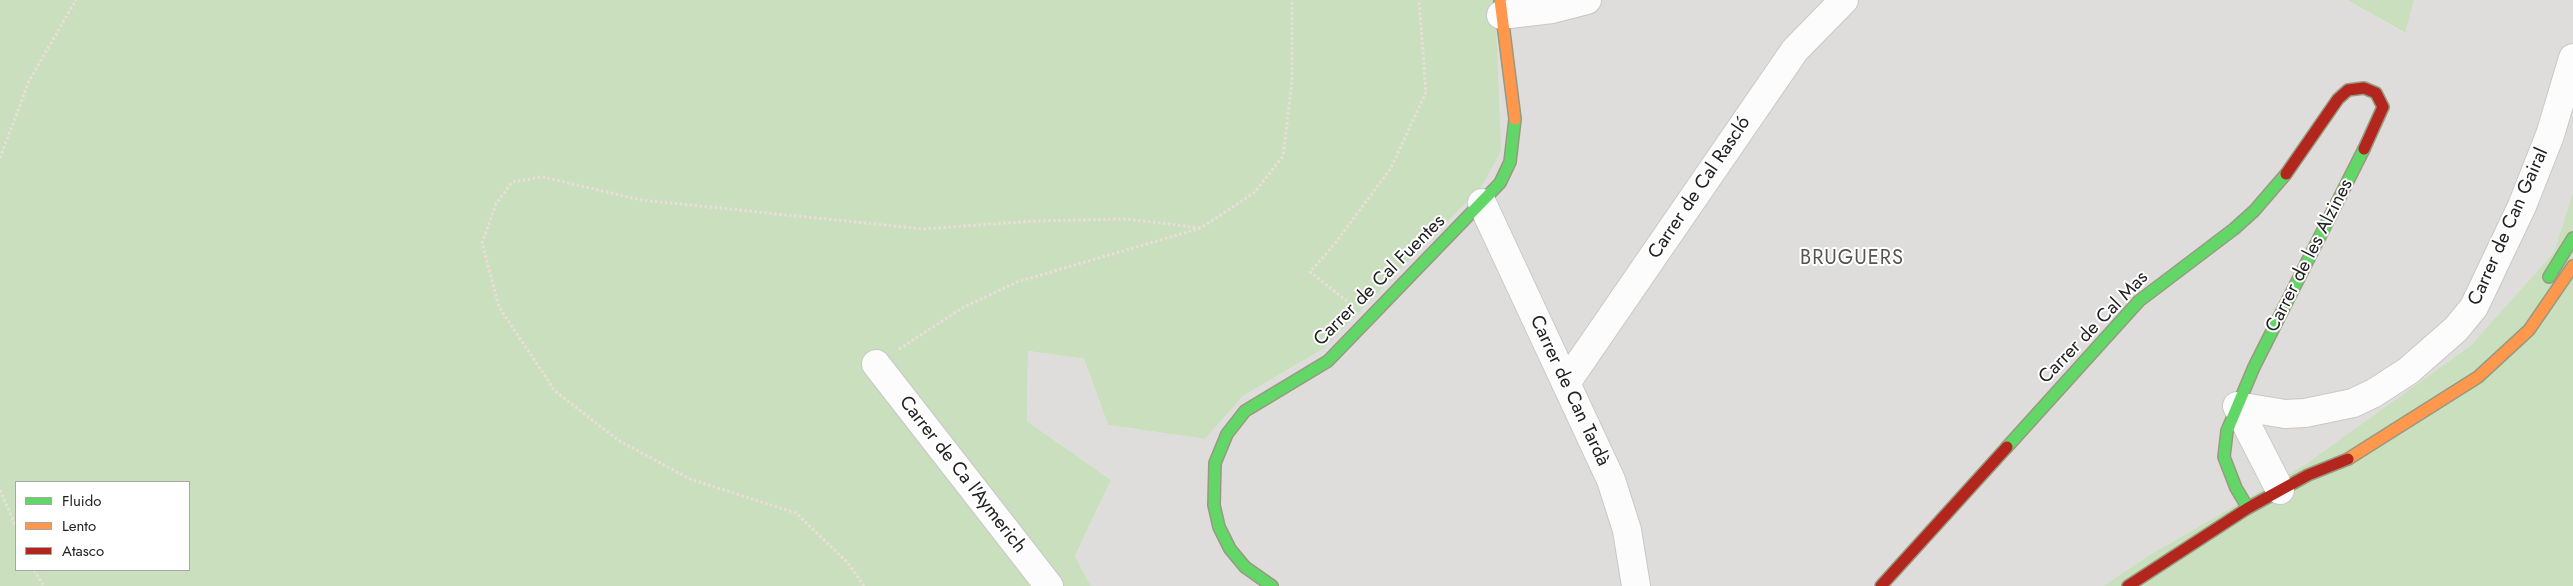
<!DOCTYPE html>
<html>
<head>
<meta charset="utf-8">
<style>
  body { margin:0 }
  #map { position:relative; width:2573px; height:586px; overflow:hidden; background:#f0eeea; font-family:Jost,sans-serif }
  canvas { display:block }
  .legend { position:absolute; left:15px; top:481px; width:175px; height:90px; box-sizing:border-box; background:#fff; border:1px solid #a6a6a6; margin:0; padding:6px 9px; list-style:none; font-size:15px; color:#212121 }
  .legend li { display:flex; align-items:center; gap:10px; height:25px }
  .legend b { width:25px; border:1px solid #a6a6a6 }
</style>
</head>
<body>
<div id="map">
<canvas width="2573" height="586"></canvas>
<ul class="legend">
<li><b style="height:6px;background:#63d668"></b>Fluido</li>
<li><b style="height:6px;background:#ff974d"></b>Lento</li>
<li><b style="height:6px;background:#b3261e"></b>Atasco</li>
</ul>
</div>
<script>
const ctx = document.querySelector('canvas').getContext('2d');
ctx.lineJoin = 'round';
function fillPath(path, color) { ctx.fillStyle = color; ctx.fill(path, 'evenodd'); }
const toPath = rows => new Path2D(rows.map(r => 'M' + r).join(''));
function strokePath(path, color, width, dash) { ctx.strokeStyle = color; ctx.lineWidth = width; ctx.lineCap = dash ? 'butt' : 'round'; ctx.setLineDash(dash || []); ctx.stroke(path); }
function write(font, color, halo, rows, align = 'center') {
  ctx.font = font + ' Jost,sans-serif'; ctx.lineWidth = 4; ctx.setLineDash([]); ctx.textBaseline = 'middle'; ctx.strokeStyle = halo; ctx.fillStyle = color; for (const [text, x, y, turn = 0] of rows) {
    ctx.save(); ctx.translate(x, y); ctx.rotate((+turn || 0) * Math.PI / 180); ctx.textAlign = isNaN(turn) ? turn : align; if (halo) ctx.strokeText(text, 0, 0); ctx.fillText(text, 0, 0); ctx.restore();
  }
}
const residential = toPath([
  [1495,0,2347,0,2404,33,2414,0,2573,0,2573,192,2554,252,2471,345,2306,464,2148,556,2103,586,1091,586,1075,556,1111,480,1027,421,1028,351,1084,359,1108,425,1205,439,1243,396,1323,349]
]);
const forest = toPath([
  [0,0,1495,0,1501,151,1481,187,1323,349,1243,396,1205,439,1108,425,1084,359,1028,351,1027,421,1111,480,1075,556,1091,586,0,586],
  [16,482,189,482,189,570,16,570],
  [2347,0,2414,0,2405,33],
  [2573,192,2573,586,2103,586,2148,556,2306,464,2471,345,2554,252]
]);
const path = toPath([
  [0,158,29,81,76,0],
  [1347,301,1310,272,1333,246,1391,168,1426,92,1419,0],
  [899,349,964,307,1017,282,1201,228,1255,192,1283,156,1292,82,1292,0],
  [0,490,16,527],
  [34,570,44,586],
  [864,586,848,563,796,513,690,479,618,440,555,391,499,307,482,243,496,204,512,182,543,177,641,200,924,229,1033,221,1127,219,1201,228]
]);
const street = toPath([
  [1501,15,1552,9,1587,0],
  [1482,203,1611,480,1627,530,1636,586],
  [876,364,1049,586],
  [1566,383,1795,50,1844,0],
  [2237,406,2285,414,2305,413,2353,403,2374,393,2408,371,2456,329,2474,307,2522,206,2550,135,2573,58],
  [2237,406,2280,490]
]);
const fast = toPath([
  [2549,277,2573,238],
  [2007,447,2139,301,2234,229,2254,211,2286,174],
  [2248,508,2236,488,2224,457,2227,431,2254,367,2364,149],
  [1272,586,1245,567,1230,549,1219,527,1214,505,1215,463,1227,434,1245,411,1328,361,1500,183,1510,162,1515,119]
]);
const slow = toPath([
  [1500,0,1515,119],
  [2348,459,2478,377,2529,330,2573,266]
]);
const jam = toPath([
  [2286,174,2338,99,2348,90,2364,88,2376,93,2383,107,2364,149],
  [1881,586,2007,447],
  [2128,586,2248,508,2308,475,2348,459]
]);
const streetNames = [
  ["Carrer de Cal Rascló",1700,188,-56],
  ["Carrer de Can Gairal",2509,227,-66],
  ["Carrer de les Alzines",2310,256,-63],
  ["Carrer de Cal Fuentes",1380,281,-45],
  ["Carrer de Cal Mas",2094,328,-46],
  ["Carrer de Can Tardà",1569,391,65],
  ["Carrer de Ca l'Aymerich",962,475,52]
];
const neighbourhoodNames = [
  ["BRUGUERS",1852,259]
];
fillPath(residential, '#dfdddb');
fillPath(forest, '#c9dfbe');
strokePath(street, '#c8c8c6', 30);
strokePath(fast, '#989a80', 14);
strokePath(slow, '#989a80', 14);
strokePath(jam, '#989a80', 14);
strokePath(path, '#edddda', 3, [2.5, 2.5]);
strokePath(street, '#fdfcfc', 28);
strokePath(fast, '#63d668', 11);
strokePath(slow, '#ff974d', 11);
strokePath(jam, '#b3261e', 11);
write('19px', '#212121', '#fff', streetNames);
ctx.letterSpacing = '1px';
write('20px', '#545454', '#fff', neighbourhoodNames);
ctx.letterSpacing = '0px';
</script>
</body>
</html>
